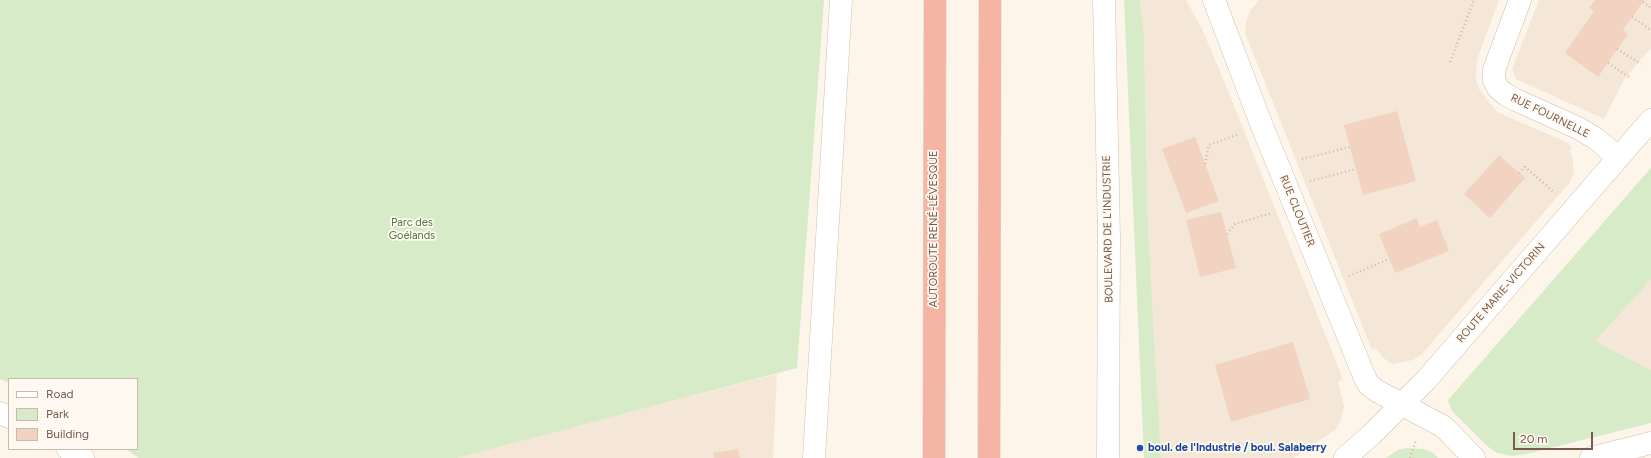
<!DOCTYPE html>
<html>
<head>
<meta charset="utf-8">
<style>
  body { margin:0 }
  #map { position:relative; width:1651px; height:458px; overflow:hidden; background:#fdf5ea; font-family:Figtree,sans-serif }
  canvas { display:block }
  .legend { position:absolute; left:8px; top:378px; width:130px; height:72px; box-sizing:border-box; background:#fff9f1; border:1px solid #c9baaf; margin:0; padding:5px 7px; list-style:none; font-size:12px; color:#785b4d }
  .legend li { display:flex; align-items:center; gap:8px; height:20px }
  .legend b { width:20px; border:1px solid #c9baaf }
  .scale { position:absolute; left:1513px; top:432px; width:80px; height:18px; box-sizing:border-box; border:2px solid #785b4d; border-top:0; padding-left:5px; font-size:12px; line-height:14px; white-space:nowrap; color:#785b4d; -webkit-text-stroke:3px #fff9f1; paint-order:stroke }
</style>
</head>
<body>
<div id="map">
<canvas width="1651" height="458"></canvas>
<ul class="legend">
<li><b style="height:5px;background:#fff"></b>Road</li>
<li><b style="height:11px;background:#d7ebc8"></b>Park</li>
<li><b style="height:11px;background:#f2d3c2"></b>Building</li>
</ul>
<div class="scale">20 m</div>
</div>
<script>
const ctx = document.querySelector('canvas').getContext('2d');
ctx.lineJoin = 'round';
function fillPath(path, color) { ctx.fillStyle = color; ctx.fill(path, 'evenodd'); }
const toPath = rows => new Path2D(rows.map(r => 'M' + r).join(''));
function strokePath(path, color, width, dash) { ctx.strokeStyle = color; ctx.lineWidth = width; ctx.lineCap = dash ? 'butt' : 'round'; ctx.setLineDash(dash || []); ctx.stroke(path); }
function write(font, color, halo, rows, align = 'center') {
  ctx.font = font + ' Figtree,sans-serif'; ctx.lineWidth = 3.5; ctx.setLineDash([]); ctx.textBaseline = 'middle'; ctx.strokeStyle = halo; ctx.fillStyle = color; for (const [text, x, y, turn = 0] of rows) {
    ctx.save(); ctx.translate(x, y); ctx.rotate((+turn || 0) * Math.PI / 180); ctx.textAlign = isNaN(turn) ? turn : align; if (halo) ctx.strokeText(text, 0, 0); ctx.fillText(text, 0, 0); ctx.restore();
  }
}
const residential = toPath([
  [1140,0,1186,0,1202,29,1227,88,1343,379,1338,382,1344,406,1342,417,1336,429,1294,458,1161,458,1148,226,1144,37],
  [1259,0,1499,0,1477,60,1476,78,1479,89,1497,112,1566,142,1572,147,1569,151,1572,155,1574,172,1570,182,1422,354,1413,360,1393,364,1383,358,1376,348,1372,350,1245,33,1246,22,1250,11],
  [1539,0,1651,0,1651,48,1625,78,1604,119,1516,79,1512,69],
  [1651,168,1651,370,1530,307],
  [777,374,773,458,457,458,538,436]
]);
const green = toPath([
  [0,0,824,0,797,368,457,458,139,458,126,449,137,449,137,379,9,379,9,383,0,379],
  [1124,0,1140,0,1144,37,1148,226,1161,458,1144,458],
  [1651,168,1651,279,1595,341,1651,370,1651,423,1526,454,1512,456,1497,453,1487,446,1452,411,1448,400],
  [1407,448,1423,449,1432,452,1438,458,1386,458,1398,450]
]);
const building = toPath([
  [1595,0,1644,0,1623,30,1628,34,1598,77,1565,53,1594,11,1589,8],
  [1397,111,1416,181,1363,195,1344,125],
  [1195,137,1219,201,1186,213,1162,149],
  [1499,155,1525,178,1490,218,1464,194],
  [1221,212,1236,268,1200,277,1186,220],
  [1417,218,1420,227,1437,220,1449,251,1395,273,1379,234],
  [1293,342,1310,399,1231,422,1215,365],
  [738,449,740,458,714,458,713,453]
]);
const path = toPath([
  [1643,2,1651,8],
  [1632,17,1651,30],
  [1617,49,1641,64],
  [1450,62,1474,0],
  [1608,63,1629,77],
  [1302,159,1350,147],
  [1205,164,1209,145,1239,134],
  [1519,173,1525,167,1555,193],
  [1310,181,1356,169],
  [1227,234,1235,224,1272,213],
  [1349,276,1389,259],
  [1410,458,1416,440]
]);
const street = toPath([
  [1214,0,1262,126,1365,378,1369,385,1377,391,1444,427,1474,458],
  [1520,0,1494,70,1494,80,1498,88,1505,94,1516,100,1578,128,1595,138,1618,157],
  [1591,458,1651,443]
]);
const secondary = toPath([
  [1104,0,1109,237,1108,458],
  [0,413,9,417],
  [68,449,83,458],
  [814,458,841,0],
  [1345,458,1372,434,1426,380,1651,120]
]);
const highway = toPath([
  [934,458,935,0],
  [989,458,990,0]
]);
const markers = [
  [1140,448,4,"#1a4fb4"]
];
const streetNames = [
  ["RUE FOURNELLE",1550,116,26],
  ["RUE CLOUTIER",1297,211,68],
  ["AUTOROUTE RENÉ-LÉVESQUE",934,229,-90],
  ["BOULEVARD DE L'INDUSTRIE",1108,229,-91],
  ["ROUTE MARIE-VICTORIN",1501,293,-49]
];
const parkNames = [
  ["Parc des",412,223],
  ["Goélands",412,236]
];
const transitNames = [
  ["boul. de l'Industrie / boul. Salaberry",1148,448]
];
fillPath(residential, '#f4e7d8');
fillPath(green, '#d7ebc8');
fillPath(building, '#f2d3c2');
strokePath(street, '#cfbdaf', 23);
strokePath(secondary, '#d5beaf', 23);
strokePath(highway, '#dcd4d1', 23);
strokePath(path, '#d8b6a4', 2.5, [1, 3]);
strokePath(street, '#fff', 22);
strokePath(secondary, '#fff', 22);
strokePath(highway, '#f6b5a2', 22);
for (const [x, y, r, color] of markers) { const dot = new Path2D(); dot.arc(x, y, r, 0, 2 * Math.PI); ctx.fillStyle = color; ctx.fill(dot); strokePath(dot, '#fff9f1', 1.5); }
write('11px', '#785b4d', '#fff9f1', streetNames);
write('11px', '#537841', '#fff9f1', parkNames);
write('bold 11px', '#164399', '#fff9f1', transitNames, 'left');
</script>
</body>
</html>
